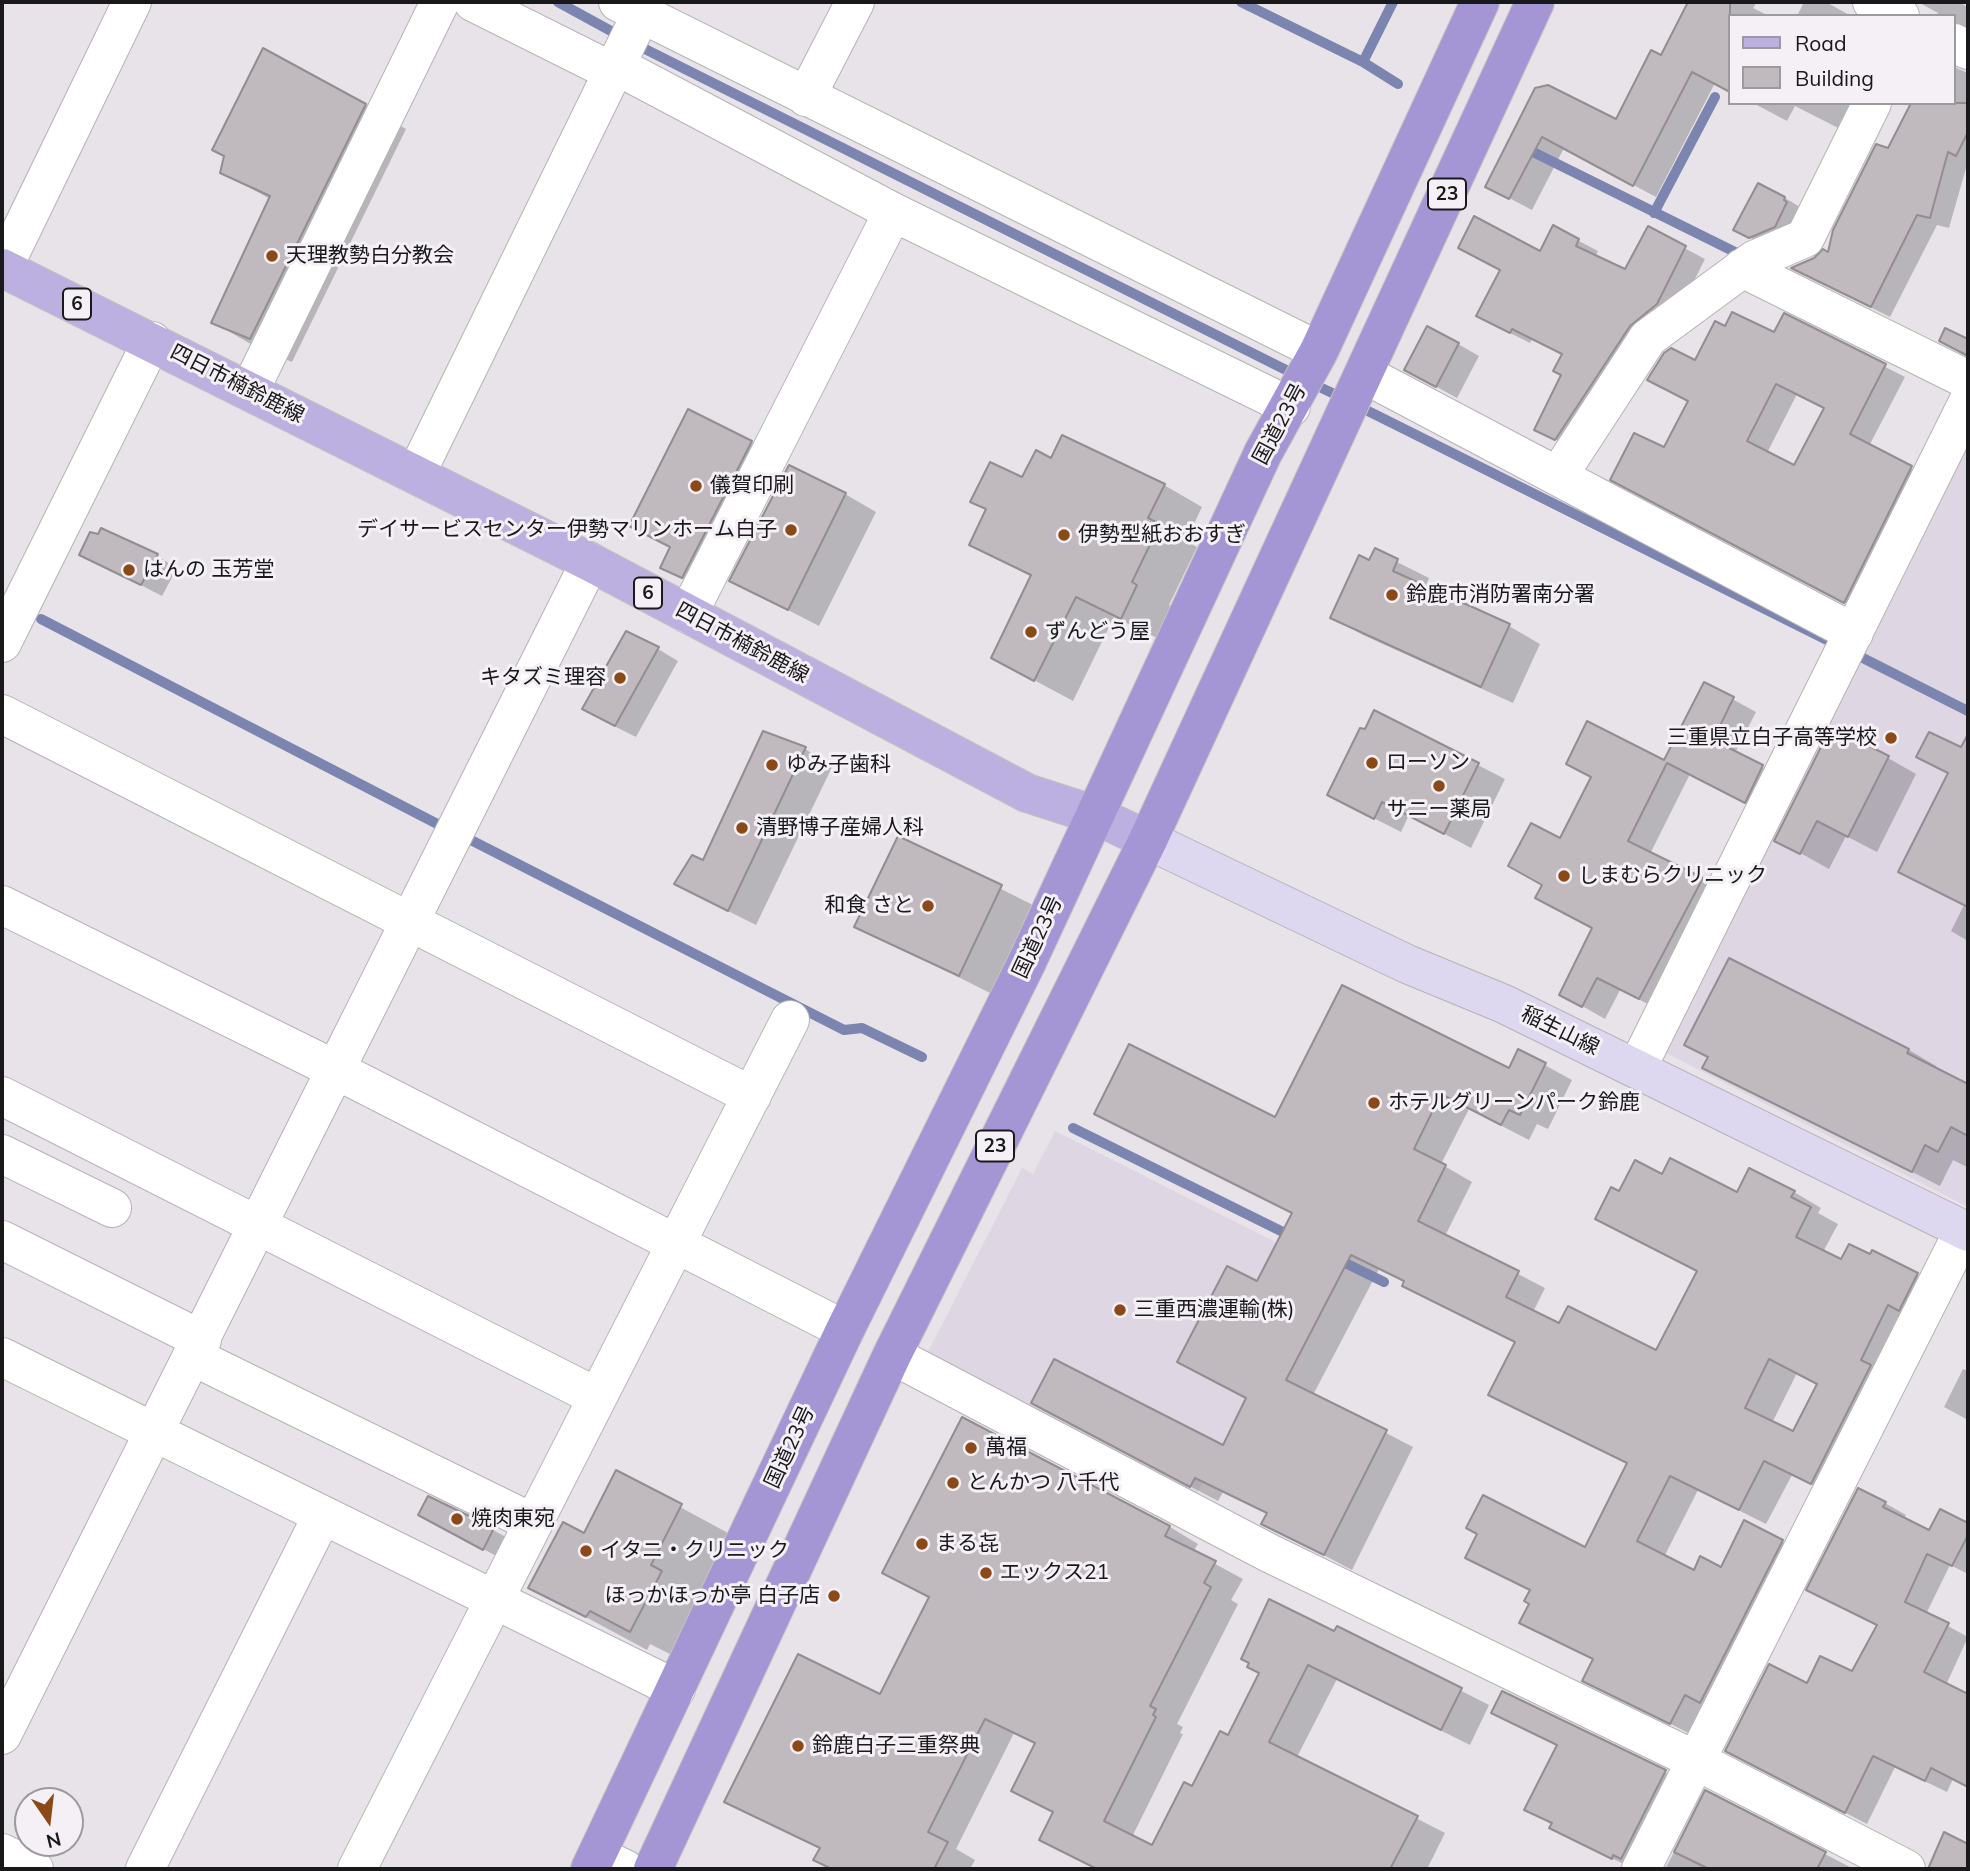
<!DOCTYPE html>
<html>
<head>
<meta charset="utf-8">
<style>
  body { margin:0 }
  #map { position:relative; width:1970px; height:1871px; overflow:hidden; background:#e7e3e9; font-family:Mulish,sans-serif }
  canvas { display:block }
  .frame { position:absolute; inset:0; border:4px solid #19181a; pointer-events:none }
  .legend { position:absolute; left:1728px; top:14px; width:228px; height:91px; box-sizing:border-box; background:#f4f0f6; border:2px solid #9c9a9e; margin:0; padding:9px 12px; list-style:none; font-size:21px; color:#19181a }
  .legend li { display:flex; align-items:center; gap:14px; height:35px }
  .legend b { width:35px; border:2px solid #9c9a9e }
  .north { position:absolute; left:14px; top:1787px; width:70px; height:70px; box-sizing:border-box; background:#f4f0f6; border:2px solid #9c9a9e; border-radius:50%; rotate:166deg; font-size:19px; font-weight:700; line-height:28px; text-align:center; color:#19181a }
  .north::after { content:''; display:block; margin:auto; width:24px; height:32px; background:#8b4917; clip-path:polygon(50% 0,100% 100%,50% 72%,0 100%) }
</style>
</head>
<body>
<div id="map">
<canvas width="1970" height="1871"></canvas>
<div class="frame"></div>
<ul class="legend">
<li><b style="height:9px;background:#bbb0df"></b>Road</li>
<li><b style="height:19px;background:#c0babe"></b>Building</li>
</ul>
<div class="north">N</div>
</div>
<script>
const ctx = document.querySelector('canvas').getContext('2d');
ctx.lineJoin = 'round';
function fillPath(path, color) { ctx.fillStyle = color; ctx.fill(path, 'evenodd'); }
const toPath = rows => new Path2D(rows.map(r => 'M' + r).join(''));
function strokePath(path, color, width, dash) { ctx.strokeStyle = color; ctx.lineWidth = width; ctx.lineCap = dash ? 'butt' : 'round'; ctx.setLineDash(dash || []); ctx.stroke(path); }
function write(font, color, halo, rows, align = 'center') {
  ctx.font = font + ' Mulish,"Noto Sans JP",sans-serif'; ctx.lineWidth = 6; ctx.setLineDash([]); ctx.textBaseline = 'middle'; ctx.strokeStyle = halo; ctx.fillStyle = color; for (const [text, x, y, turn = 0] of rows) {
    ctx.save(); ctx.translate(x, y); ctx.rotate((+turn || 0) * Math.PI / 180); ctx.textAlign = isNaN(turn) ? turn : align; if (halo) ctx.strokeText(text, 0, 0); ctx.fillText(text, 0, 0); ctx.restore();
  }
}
const built = toPath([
  [1968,427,1968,1207,1660,1050],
  [1055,1131,1315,1262,1196,1495,925,1358,1022,1168,1033,1174]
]);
const shadow = toPath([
  [1690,2,1757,2,1753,8,1769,16,1730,16,1730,91,1715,83,1656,197,1564,148,1532,210,1488,187,1537,90,1617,122,1661,57],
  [1804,2,1826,2,1851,16,1797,16],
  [1918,2,1958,2,1968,7,1968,33,1954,43,1954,16,1937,16,1938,13],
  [1954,67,1968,73,1968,161,1949,228,1937,225,1890,317,1812,278,1889,150,1954,103],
  [1753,103,1865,103,1850,134,1795,106,1787,121],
  [365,105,406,129,292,362,254,346,213,322,270,199,222,172],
  [1785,198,1805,210,1807,216,1756,241,1736,229],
  [1554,228,1598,251,1595,257,1626,271,1648,229,1705,259,1677,315,1575,450,1536,429,1563,375,1564,354,1532,339,1530,343,1498,327],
  [1785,316,1905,377,1869,446,1931,479,1864,613,1633,490,1664,450,1689,401,1696,362,1726,329,1774,335],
  [1797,394,1825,408,1795,468,1767,453],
  [1458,344,1479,356,1457,398,1426,381],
  [751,442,782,460,693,585,662,567,672,548],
  [1052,460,1164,485,1202,507,1186,541,1197,547,1169,605,1174,608,1159,639,1114,617,1073,701,993,658,1032,577,971,545,1023,480],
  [845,494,876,512,819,626,732,581],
  [1375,551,1429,578,1425,588,1509,626,1540,644,1513,703,1363,635,1332,617],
  [81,554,157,556,177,568,162,596],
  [658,649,678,661,636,737,604,721],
  [1705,684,1756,712,1735,753,1785,779,1768,814,1690,774,1650,854,1724,893,1662,1011,1620,990,1605,1019,1561,994,1594,929,1561,841,1665,763],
  [1375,712,1505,779,1471,848,1409,815,1401,832,1356,809,1366,731],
  [764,733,805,749,833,765,756,925,704,899,704,862],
  [1930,734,1968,753,1968,941,1951,931,1964,905,1900,871,1949,774,1919,756],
  [1888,758,1916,774,1877,852,1846,836,1829,869,1777,840],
  [899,838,1033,905,990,993,857,926],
  [1729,960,1909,1050,1936,1066,1935,1069,1968,1086,1967,1167,1953,1160,1940,1186,1705,1067,1710,1058],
  [1519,1051,1572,1080,1548,1129,1537,1124,1529,1140,1469,1109,1441,1164,1472,1182,1445,1236,1545,1288,1533,1312,1560,1326,1657,1352,1699,1272,1620,1193,1663,1176,1738,1194,1794,1192,1821,1208,1818,1213,1838,1224,1823,1252,1842,1262,1917,1275,1944,1291,1839,1498,1792,1475,1766,1524,1698,1490,1664,1557,1695,1572,1722,1569,1782,1541,1809,1557,1698,1738,1585,1680,1595,1660,1522,1622,1531,1603,1532,1591,1468,1557,1585,1550,1628,1464,1491,1394,1516,1343,1431,1301,1404,1285,1406,1282,1379,1269,1313,1395,1413,1447,1352,1570,1263,1523,1268,1514,1223,1492,1218,1501,1060,1418,1223,1448,1248,1399,1179,1362,1258,1284,1293,1214,1097,1114,1276,1119,1509,1070],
  [1797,1373,1819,1385,1794,1434,1772,1423],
  [1963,1369,1968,1371,1968,1420,1944,1407],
  [962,1420,1170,1527,1198,1544,1193,1552,1243,1579,1231,1600,1238,1604,1177,1724,1183,1727,1180,1733,1183,1734,1132,1837,1153,1847,1229,1737,1338,1628,1489,1705,1470,1745,1337,1679,1297,1757,1445,1833,1427,1869,1301,1869,1287,1863,1284,1869,1097,1869,1041,1840,1055,1813,1013,1790,1036,1744,1014,1733,956,1849,975,1860,970,1869,833,1869,816,1859,821,1849,727,1801,880,1696,931,1598,884,1573],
  [617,1473,741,1540,690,1664,650,1644,647,1650,530,1587,584,1535],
  [1885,1503,1906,1515,1904,1519,1930,1532,1964,1523,1968,1516,1968,1574,1950,1565,1926,1614,1968,1637,1946,1685,1968,1696,1968,1697,1965,1696,1963,1699,1968,1701,1968,1786,1953,1779,1947,1792,1895,1767,1867,1824,1749,1763,1808,1685,1852,1674,1878,1626,1809,1590],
  [440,1526,493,1530,513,1541,504,1560],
  [1503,1693,1682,1781,1634,1869,1568,1837,1542,1818,1558,1745],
  [1706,1792,1846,1865,1854,1869,1665,1869]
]);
const stream = toPath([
  [558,2,622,37],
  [1241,2,1363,62,1393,2],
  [635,44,1298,376],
  [1363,62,1398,84],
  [1525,148,1743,256],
  [1654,213,1715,97],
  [1311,383,1345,399],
  [1358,406,1833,643],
  [41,619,447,829],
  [1853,653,1968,711],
  [461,835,844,1030,862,1028,922,1057],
  [1073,1128,1293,1237],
  [1335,1258,1384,1282]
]);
const building = toPath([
  [1688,2,1730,2,1730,92,1692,72,1633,186,1542,137,1509,199,1485,187,1535,88,1548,85,1616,119,1651,50,1661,55,1688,2],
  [263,48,366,104,250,339,211,323,270,196,220,173,224,156,212,150,263,48],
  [1911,103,1968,103,1968,132,1956,156,1948,152,1930,218,1917,215,1871,307,1791,268,1814,258,1823,249,1828,252,1833,230,1876,144,1888,148,1911,103],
  [1758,183,1785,197,1784,200,1787,202,1775,227,1749,238,1733,230,1758,183],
  [1474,216,1540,251,1553,225,1579,239,1576,246,1625,269,1648,226,1686,246,1657,304,1630,326,1555,440,1534,430,1561,375,1553,371,1562,354,1512,329,1510,333,1476,316,1500,270,1458,248,1474,216],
  [1732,312,1774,332,1784,313,1886,364,1850,434,1912,466,1844,603,1610,480,1634,433,1664,447,1688,401,1647,380,1664,353,1671,348,1695,360,1715,321,1725,326,1732,312],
  [1776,384,1824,408,1794,465,1747,441,1776,384],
  [1427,326,1459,343,1436,387,1404,370,1427,326],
  [1945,328,1968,339,1968,356,1939,341,1945,328],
  [688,409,752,441,682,578,660,568,670,547,629,526,688,409],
  [1062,435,1165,484,1148,518,1160,524,1132,582,1137,585,1121,619,1076,597,1034,681,991,658,1031,575,969,545,986,509,970,502,990,462,1022,477,1036,450,1051,458,1062,435],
  [789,465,846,493,788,610,729,581,789,465],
  [101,528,158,554,141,585,79,555,90,532,98,534,101,528],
  [1375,548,1398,559,1393,571,1510,624,1481,687,1330,618,1359,555,1369,560,1375,548],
  [626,631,659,647,615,726,582,709,626,631],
  [1704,682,1734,697,1713,740,1763,765,1745,803,1667,763,1628,841,1703,878,1639,999,1597,978,1582,1007,1559,995,1592,928,1535,898,1542,885,1508,866,1531,823,1560,838,1591,777,1566,764,1587,721,1664,760,1704,682],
  [1374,710,1479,763,1444,834,1382,802,1374,819,1327,795,1360,728,1365,729,1374,710],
  [1831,727,1889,756,1848,837,1817,821,1800,854,1774,841,1831,727],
  [763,731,806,747,728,911,674,884,692,855,703,860,763,731],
  [1929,732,1961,747,1968,734,1968,907,1898,872,1948,773,1916,757,1929,732],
  [898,836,1002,885,959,976,854,927,898,836],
  [1729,958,1909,1049,1907,1053,1968,1084,1968,1136,1951,1127,1938,1152,1925,1145,1912,1172,1702,1068,1708,1057,1684,1045,1729,958],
  [1342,985,1509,1068,1518,1049,1546,1063,1520,1115,1509,1110,1501,1125,1441,1094,1414,1149,1446,1165,1418,1221,1519,1271,1506,1297,1559,1323,1568,1306,1656,1350,1697,1271,1595,1219,1611,1187,1619,1191,1635,1160,1662,1174,1670,1158,1737,1192,1749,1168,1795,1191,1791,1197,1811,1207,1796,1237,1841,1259,1849,1244,1870,1254,1872,1250,1918,1273,1899,1311,1888,1305,1861,1360,1871,1365,1811,1484,1764,1461,1739,1510,1670,1476,1637,1541,1694,1570,1700,1556,1721,1567,1744,1520,1783,1540,1700,1703,1685,1695,1670,1724,1582,1681,1593,1659,1519,1623,1529,1604,1524,1601,1530,1590,1465,1558,1477,1534,1466,1528,1483,1495,1585,1547,1627,1463,1488,1395,1515,1342,1402,1286,1404,1281,1351,1255,1286,1380,1387,1430,1324,1555,1261,1524,1267,1513,1195,1478,1190,1487,1031,1403,1054,1359,1223,1445,1246,1398,1177,1362,1227,1266,1257,1281,1292,1213,1094,1114,1129,1044,1275,1117,1342,985],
  [1769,1359,1817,1384,1793,1431,1745,1408,1769,1359],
  [962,1417,1170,1526,1165,1536,1216,1561,1204,1583,1211,1587,1150,1706,1156,1709,1153,1715,1156,1717,1104,1821,1152,1845,1184,1782,1192,1786,1220,1731,1228,1735,1259,1673,1247,1667,1249,1663,1241,1659,1269,1599,1334,1631,1337,1626,1462,1688,1441,1730,1308,1665,1269,1742,1418,1816,1390,1869,1097,1869,1039,1840,1053,1812,1011,1791,1035,1743,985,1719,928,1832,948,1842,934,1869,832,1869,813,1860,820,1848,724,1802,798,1654,880,1694,929,1597,882,1573,962,1417],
  [616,1470,682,1504,651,1565,662,1571,630,1632,590,1611,586,1617,528,1588,563,1522,584,1533,616,1470],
  [1858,1488,1886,1502,1883,1507,1929,1530,1940,1509,1968,1523,1968,1535,1952,1566,1927,1554,1905,1602,1949,1623,1924,1672,1968,1694,1968,1787,1931,1768,1925,1781,1873,1756,1845,1813,1725,1751,1769,1664,1807,1683,1820,1656,1852,1671,1877,1625,1806,1590,1858,1488],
  [428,1496,494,1528,483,1550,418,1515,428,1496],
  [1502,1691,1666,1770,1621,1859,1613,1855,1612,1859,1549,1828,1552,1823,1524,1810,1557,1745,1491,1713,1502,1691],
  [1705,1790,1826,1852,1817,1869,1709,1869,1674,1852,1705,1790],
  [1944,1832,1968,1844,1968,1869,1928,1869,1944,1832]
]);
const minor = toPath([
  [473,2,603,67,617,66,893,212,1291,407],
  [618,2,1319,351],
  [1872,2,1900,16],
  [1954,43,1968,50],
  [806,97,855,2],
  [3,268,132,2],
  [1742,268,1968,380],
  [1364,374,1854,633],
  [250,390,440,2],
  [416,474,647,2],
  [1558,476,1648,338,1754,260,1805,238,1872,103],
  [688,614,893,212],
  [2,643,152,341],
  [2,714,752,1096],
  [2,905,336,1070,845,1330],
  [1637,1068,1968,402],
  [2,1096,597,1397],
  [2,1154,112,1208],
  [2,1240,202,1340],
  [892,1355,1269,1553,1695,1760,1906,1869],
  [2,1357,676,1689],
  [194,1357,533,1523],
  [2,1735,590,562],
  [2,1853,34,1869],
  [597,1856,625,1869],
  [145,1869,322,1516],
  [357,1869,790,1020],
  [1641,1869,1964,1230]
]);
const secondary = toPath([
  [1148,840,1407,964,1504,1004,1968,1232]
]);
const primary = toPath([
  [2,268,590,562,1027,793,1095,815,1148,840]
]);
const trunk = toPath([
  [590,1869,845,1330,1026,964,1263,453,1319,351,1480,2],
  [653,1869,892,1355,1148,840,1535,2]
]);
const markers = [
  [272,256,7,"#8b4917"],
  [696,486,7,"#8b4917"],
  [791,530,7,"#8b4917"],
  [1064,535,7,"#8b4917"],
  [129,570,7,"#8b4917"],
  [1392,595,7,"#8b4917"],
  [1031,632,7,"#8b4917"],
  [620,678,7,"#8b4917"],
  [1891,738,7,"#8b4917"],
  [1372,763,7,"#8b4917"],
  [772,765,7,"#8b4917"],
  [1439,786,7,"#8b4917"],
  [742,828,7,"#8b4917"],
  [1564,876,7,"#8b4917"],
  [928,906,7,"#8b4917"],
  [1374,1103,7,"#8b4917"],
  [1120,1310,7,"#8b4917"],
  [971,1448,7,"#8b4917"],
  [953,1483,7,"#8b4917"],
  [457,1519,7,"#8b4917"],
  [922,1544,7,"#8b4917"],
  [586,1551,7,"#8b4917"],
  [986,1573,7,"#8b4917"],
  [834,1596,7,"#8b4917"],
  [798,1746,7,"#8b4917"]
];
const shields = [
  [1447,194,38],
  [77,304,28],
  [648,593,28],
  [995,1146,38]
];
const shieldNames = [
  ["23",1447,194],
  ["6",77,304],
  ["6",648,593],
  ["23",995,1146]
];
const poiNames = [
  ["天理教勢白分教会",286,256],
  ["儀賀印刷",710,486],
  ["デイサービスセンター伊勢マリンホーム白子",777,530,"right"],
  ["伊勢型紙おおすぎ",1078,535],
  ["はんの 玉芳堂",143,570],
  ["鈴鹿市消防署南分署",1406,595],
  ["ずんどう屋",1045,632],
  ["キタズミ理容",606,678,"right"],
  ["三重県立白子高等学校",1877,738,"right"],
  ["ローソン",1386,763],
  ["ゆみ子歯科",786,765],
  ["サニー薬局",1439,810,"center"],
  ["清野博子産婦人科",756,828],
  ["しまむらクリニック",1578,876],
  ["和食 さと",914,906,"right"],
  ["ホテルグリーンパーク鈴鹿",1388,1103],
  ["三重西濃運輸(株)",1134,1310],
  ["萬福",985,1448],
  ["とんかつ 八千代",967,1483],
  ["焼肉東宛",471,1519],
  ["まる㐂",936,1544],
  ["イタニ・クリニック",600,1551],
  ["エックス21",1000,1573],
  ["ほっかほっか亭 白子店",820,1596,"right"],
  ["鈴鹿白子三重祭典",812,1746]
];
const streetNames = [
  ["四日市楠鈴鹿線",237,384,27],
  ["国道23号",1280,424,-62],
  ["四日市楠鈴鹿線",742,643,28],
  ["国道23号",1038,937,-65],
  ["稲生山線",1560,1031,26],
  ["国道23号",790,1447,-65]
];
fillPath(built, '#ded6e3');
fillPath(shadow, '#0003');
strokePath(stream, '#7b85af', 10);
fillPath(building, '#c0babe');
strokePath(building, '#928d91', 2);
strokePath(minor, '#b6b2b8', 40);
strokePath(secondary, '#b6b2b8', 40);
strokePath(primary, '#c3c3c3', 40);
strokePath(trunk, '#c3c3c3', 40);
strokePath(minor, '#fff', 38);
strokePath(secondary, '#ddd7ef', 38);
strokePath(primary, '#bbb0df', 38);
strokePath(trunk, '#a496d4', 38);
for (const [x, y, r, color] of markers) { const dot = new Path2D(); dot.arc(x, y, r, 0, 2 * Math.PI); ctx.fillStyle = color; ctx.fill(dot); strokePath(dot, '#f4f0f6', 2.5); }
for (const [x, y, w] of shields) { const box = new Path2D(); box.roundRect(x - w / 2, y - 15.5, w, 31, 5); ctx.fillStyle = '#f4f0f6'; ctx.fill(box); strokePath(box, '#19181a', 2); }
write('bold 19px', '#19181a', null, shieldNames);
write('21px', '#19181a', '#f4f0f6', poiNames, 'left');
write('21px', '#19181a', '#f4f0f6', streetNames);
</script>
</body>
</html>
